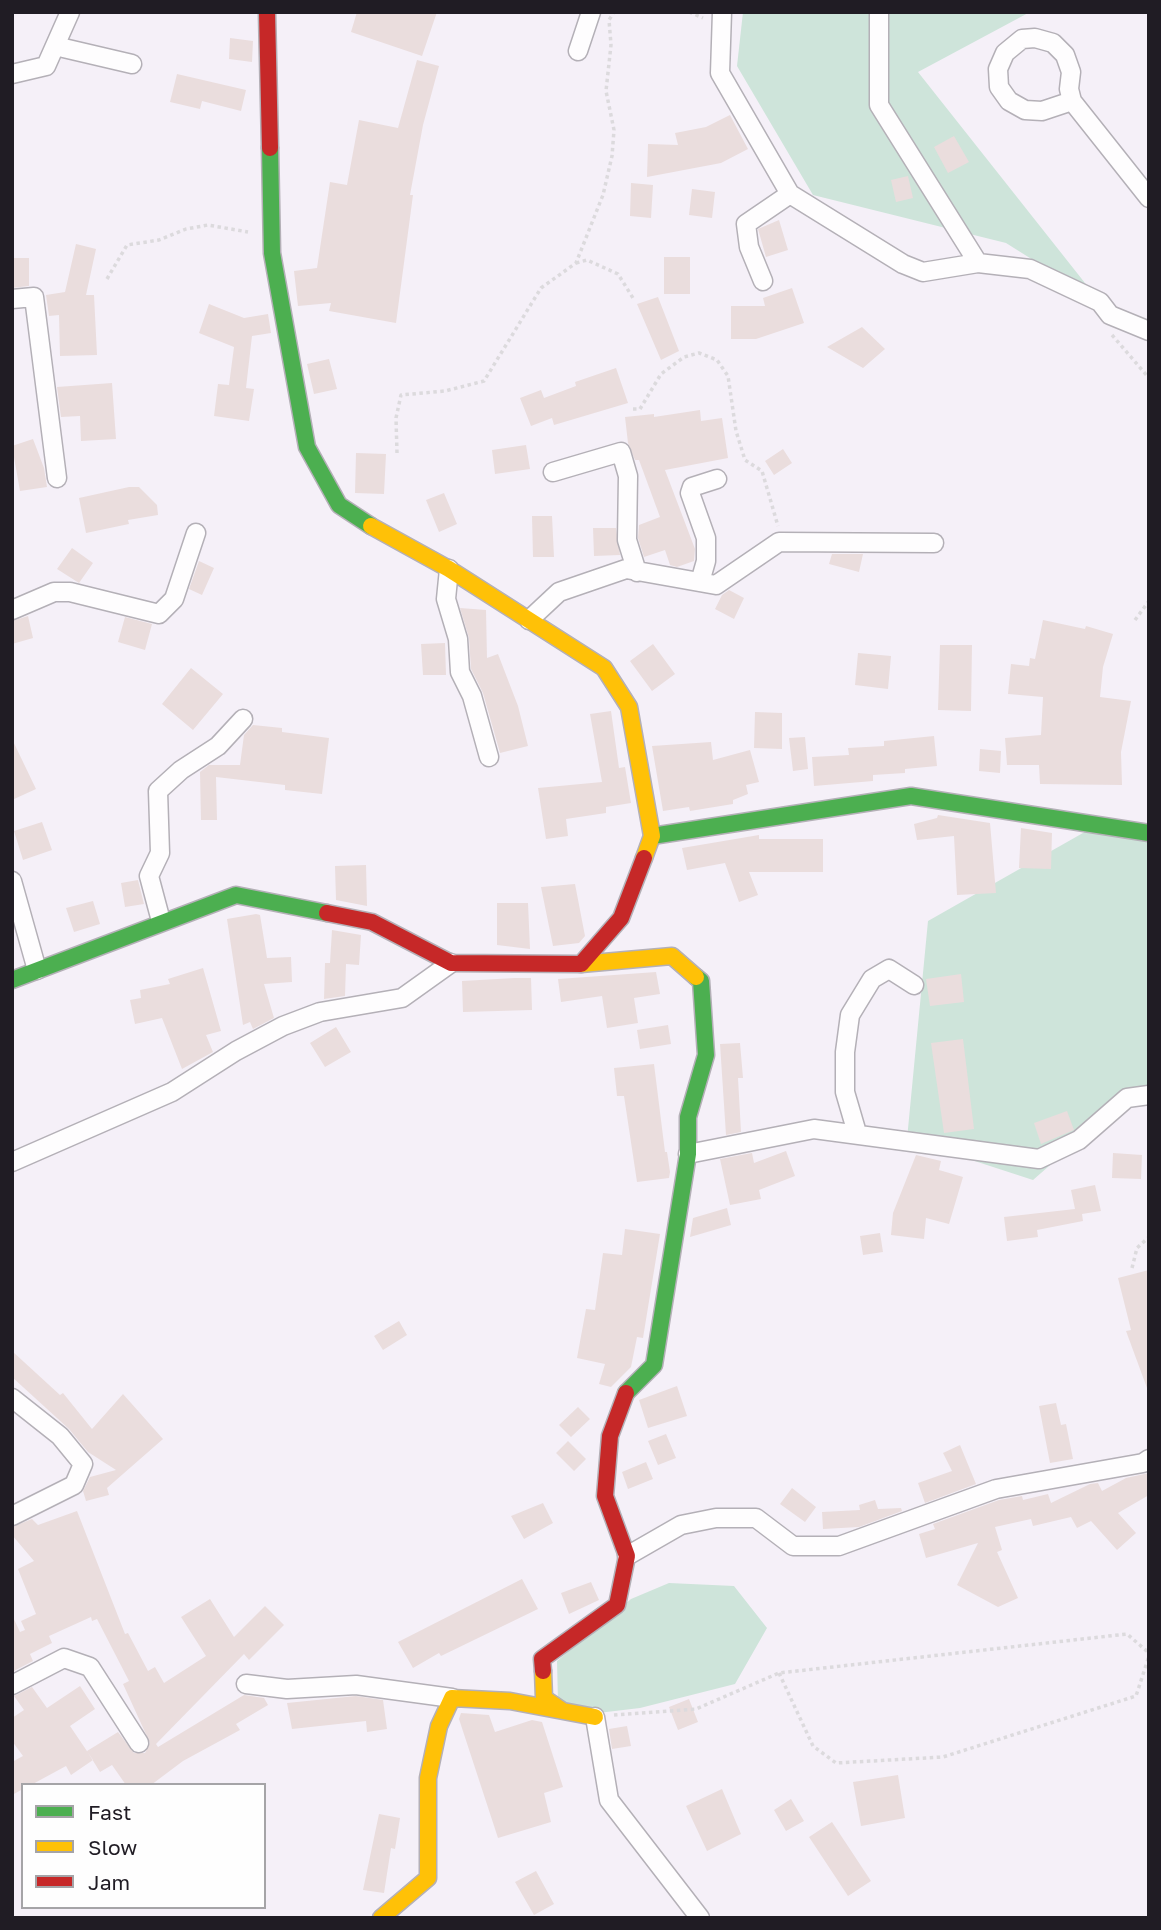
<!DOCTYPE html>
<html>
<head>
<meta charset="utf-8">
<style>
  body { margin:0 }
  #map { position:relative; width:1161px; height:1930px; overflow:hidden; background:#f5f0f8; font-family:"Golos Text",sans-serif }
  canvas { display:block }
  .frame { position:absolute; inset:0; border:14px solid #201c24; pointer-events:none }
  .legend { position:absolute; left:21px; top:1783px; width:245px; height:126px; box-sizing:border-box; background:#fefefe; border:2px solid #a5a4a7; margin:0; padding:9px 12px; list-style:none; font-size:21px; color:#201c24 }
  .legend li { display:flex; align-items:center; gap:14px; height:35px }
  .legend b { width:35px; border:2px solid #a5a4a7 }
</style>
</head>
<body>
<div id="map">
<canvas width="1161" height="1930"></canvas>
<div class="frame"></div>
<ul class="legend">
<li><b style="height:9px;background:#4caf50"></b>Fast</li>
<li><b style="height:9px;background:#ffc107"></b>Slow</li>
<li><b style="height:9px;background:#c62828"></b>Jam</li>
</ul>
</div>
<script>
const ctx = document.querySelector('canvas').getContext('2d');
ctx.lineJoin = 'round';
function fillPath(path, color) { ctx.fillStyle = color; ctx.fill(path, 'evenodd'); }
const toPath = rows => new Path2D(rows.map(r => 'M' + r).join(''));
function strokePath(path, color, width, dash) { ctx.strokeStyle = color; ctx.lineWidth = width; ctx.lineCap = dash ? 'butt' : 'round'; ctx.setLineDash(dash || []); ctx.stroke(path); }
const green = toPath([
  [743,12,1030,12,918,72,1100,302,1006,243,813,195,737,66],
  [1097,825,1149,828,1149,1103,1127,1098,1033,1180,907,1139,928,921],
  [669,1583,734,1586,767,1628,735,1684,640,1708,573,1716,558,1702,557,1661,631,1599]
]);
const building = toPath([
  [357,12,437,12,422,56,351,32],
  [230,38,253,41,252,62,229,59],
  [417,60,439,66,423,125,410,195,413,195,396,323,329,311,331,303,298,306,294,271,317,268,330,182,347,185,359,120,398,128],
  [177,74,246,90,241,111,202,101,200,109,170,102],
  [730,115,748,149,721,163,647,177,648,144,678,145,675,133,706,127],
  [954,136,969,162,948,173,934,147],
  [908,176,913,198,896,202,891,180],
  [631,183,653,185,651,218,630,216],
  [692,189,715,192,712,218,689,215],
  [779,220,788,250,766,257,758,229],
  [76,244,96,249,86,295,94,295,97,355,60,356,59,315,49,316,46,295,65,292],
  [664,257,690,257,690,294,664,294],
  [12,258,29,258,29,286,12,288],
  [792,288,804,323,756,339,731,339,731,306,765,306,763,298],
  [658,297,679,351,661,360,637,304],
  [209,304,244,318,268,314,271,333,252,336,246,388,254,389,249,421,214,416,218,384,229,385,234,347,199,333],
  [862,327,885,349,863,368,827,347],
  [329,359,337,389,314,394,307,364],
  [616,368,628,403,554,425,552,418,531,426,520,398,541,390,544,398,576,386,575,382],
  [112,383,116,439,81,441,80,416,61,417,57,387],
  [700,410,701,421,722,418,728,458,665,470,695,549,694,561,677,567,670,565,665,550,644,557,638,538,639,525,660,517,639,460,635,460,628,443,625,417,654,414,654,417],
  [33,439,44,468,47,487,20,491,12,446],
  [526,445,530,469,495,474,492,450],
  [783,449,792,463,774,475,765,461],
  [356,453,386,454,384,494,355,493],
  [129,487,139,487,157,505,158,515,128,520,129,524,86,533,79,498],
  [444,493,457,524,439,532,426,500],
  [532,516,552,516,554,557,533,557],
  [593,528,616,528,620,555,594,556],
  [72,548,93,563,79,583,57,569],
  [832,554,863,554,859,572,829,564],
  [199,561,214,568,202,595,189,589],
  [729,590,744,598,734,619,715,609,722,595],
  [460,608,486,610,487,658,498,654,518,706,528,746,500,753,483,693,471,669,469,638],
  [28,616,33,638,12,644,12,621],
  [125,617,152,624,145,650,118,642],
  [1043,620,1085,629,1086,626,1113,634,1103,667,1100,697,1131,701,1121,752,1122,785,1040,784,1039,765,1007,765,1005,738,1041,735,1043,697,1008,694,1011,664,1029,666,1030,658,1035,659],
  [445,643,446,675,423,675,421,644],
  [653,644,675,674,652,691,630,661],
  [940,645,972,645,971,711,938,710],
  [858,653,891,656,888,689,855,685],
  [191,668,223,694,193,730,162,704],
  [611,711,619,768,625,767,631,803,606,807,606,813,566,819,568,836,546,839,538,788,602,782,590,714],
  [755,712,782,713,782,749,754,748],
  [253,725,282,728,282,732,329,738,322,794,285,790,285,785,216,777,217,820,201,820,200,772,209,765,240,765,244,735],
  [934,736,937,766,905,769,905,773,873,775,873,781,814,786,812,757,849,755,848,748,884,746,884,741],
  [805,737,808,769,793,771,789,738],
  [12,739,36,789,12,800],
  [711,742,713,760,750,750,759,782,746,785,748,794,733,800,733,804,690,811,689,807,663,811,652,746],
  [980,749,1001,751,1000,773,979,771],
  [938,815,990,823,996,893,957,895,954,836,917,840,914,824,937,818],
  [42,822,52,850,23,860,14,831],
  [1021,828,1052,833,1051,869,1019,868],
  [759,835,759,839,823,839,823,872,749,872,758,895,739,902,725,863,687,870,682,848],
  [366,865,367,906,336,900,335,866],
  [138,880,144,904,125,907,121,883],
  [575,884,585,936,579,943,553,946,541,887],
  [93,901,100,924,74,932,66,908],
  [497,903,528,903,530,949,497,945],
  [256,914,260,915,267,958,291,957,292,982,264,984,274,1018,253,1029,250,1022,243,1025,227,919],
  [332,930,361,935,359,965,346,964,345,996,324,999,325,963,330,963],
  [203,968,221,1031,206,1035,213,1052,182,1069,162,1018,135,1024,130,1000,141,998,140,990,170,984,168,979],
  [656,972,660,994,634,998,638,1023,607,1028,602,996,561,1002,558,979],
  [961,974,964,1002,930,1006,926,979],
  [515,978,531,978,532,1010,463,1012,462,981],
  [668,1025,671,1044,640,1049,637,1030],
  [336,1027,351,1052,325,1067,310,1043],
  [963,1039,974,1129,944,1133,931,1043],
  [740,1043,743,1078,738,1078,741,1132,726,1135,720,1044],
  [654,1064,665,1152,667,1152,670,1172,669,1178,637,1182,624,1096,617,1096,614,1068],
  [1067,1111,1074,1130,1041,1144,1034,1123],
  [786,1151,795,1176,759,1190,761,1199,730,1205,720,1159,752,1153,754,1163],
  [1113,1153,1142,1155,1141,1179,1112,1178],
  [916,1155,941,1161,939,1170,963,1177,949,1224,926,1218,924,1239,891,1235,893,1213],
  [1095,1185,1101,1211,1082,1214,1083,1221,1037,1230,1038,1237,1007,1241,1004,1217,1075,1209,1071,1190],
  [727,1208,731,1225,690,1237,693,1218],
  [625,1229,660,1234,643,1338,637,1337,631,1367,611,1387,599,1384,605,1364,577,1358,586,1309,595,1310,603,1253,622,1255],
  [880,1233,883,1252,863,1255,860,1236],
  [1149,1270,1149,1388,1147,1388,1126,1331,1131,1330,1118,1278],
  [399,1321,407,1335,383,1350,374,1336],
  [12,1351,60,1395,63,1393,92,1429,123,1394,163,1439,107,1488,109,1495,86,1501,83,1491,90,1477,116,1470,88,1452,69,1429,12,1377],
  [677,1386,687,1416,648,1428,639,1400],
  [1056,1403,1061,1425,1066,1424,1073,1459,1050,1463,1039,1406],
  [578,1407,590,1419,571,1437,559,1425],
  [666,1434,676,1458,658,1465,648,1441],
  [568,1441,586,1459,574,1471,556,1453],
  [960,1445,976,1484,925,1503,918,1483,952,1471,943,1453],
  [646,1462,653,1479,628,1489,622,1472],
  [1149,1473,1149,1495,1118,1513,1136,1533,1117,1550,1091,1521,1077,1528,1071,1517,1033,1526,1031,1519,995,1527,1002,1550,997,1552,1018,1598,998,1607,957,1585,978,1543,926,1558,919,1534,935,1529,933,1524,999,1500,1022,1496,1023,1500,1048,1494,1051,1503,1090,1484,1098,1483,1102,1491,1126,1478],
  [792,1488,816,1507,805,1522,780,1504],
  [875,1500,878,1509,901,1508,902,1511,859,1527,823,1529,822,1512,860,1510,859,1505],
  [543,1503,553,1523,524,1539,511,1516],
  [77,1511,125,1634,128,1633,148,1671,155,1667,164,1683,206,1656,181,1617,210,1599,234,1637,265,1606,284,1625,249,1660,244,1654,156,1744,158,1747,244,1695,264,1698,268,1705,236,1724,240,1730,183,1761,151,1785,126,1785,112,1765,100,1772,87,1751,118,1732,134,1753,145,1753,150,1743,123,1684,129,1681,97,1619,92,1621,91,1617,49,1636,52,1643,30,1654,33,1661,12,1672,12,1615,20,1632,25,1630,21,1621,36,1614,18,1569,34,1561,12,1535,12,1527,32,1519,38,1525],
  [522,1579,538,1609,441,1656,439,1653,413,1668,398,1642],
  [591,1582,599,1600,569,1614,561,1593],
  [80,1686,95,1709,70,1726,93,1760,71,1775,66,1766,31,1785,23,1785,23,1789,12,1795,12,1762,23,1756,12,1741,12,1718,24,1710,14,1696,32,1687,47,1708],
  [356,1696,383,1700,387,1729,367,1732,366,1721,292,1729,287,1703],
  [689,1699,698,1722,678,1730,669,1707],
  [461,1713,489,1715,495,1732,532,1720,542,1722,563,1787,544,1793,551,1822,498,1838,459,1719],
  [627,1726,631,1746,612,1749,609,1729],
  [898,1775,905,1818,861,1826,853,1782],
  [722,1789,741,1834,707,1851,686,1806],
  [791,1799,804,1821,786,1831,774,1810],
  [379,1814,400,1818,395,1849,391,1848,384,1893,363,1890],
  [832,1822,871,1881,848,1896,809,1837],
  [536,1871,554,1904,534,1915,515,1882]
]);
const path = toPath([
  [689,12,703,18],
  [576,263,587,260,618,274,633,298],
  [107,279,127,245,159,240,186,229,208,225,248,232],
  [1112,335,1149,378],
  [633,409,640,409,661,374,684,357,699,353,717,360,728,376,736,431,745,460,762,471,778,526],
  [397,453,396,418,401,395,445,391,484,381,541,288,576,263,603,195,612,156,614,130,606,91,611,45,609,20,614,12],
  [1135,620,1149,601],
  [1132,1268,1137,1248,1149,1237],
  [779,1673,813,1746,836,1763,943,1757,1136,1696,1149,1656],
  [614,1715,696,1709,779,1673,1127,1634,1149,1653]
]);
const street = toPath([
  [722,12,720,73,790,194,903,264,923,272,978,263,879,105,879,12],
  [55,46,132,64],
  [578,51,591,12],
  [12,74,46,66,70,12],
  [1072,101,1042,111,1025,110,1009,101,999,87,998,69,1005,53,1022,39,1035,38,1053,43,1065,55,1071,72,1069,89,1072,101,1149,198],
  [978,263,1030,269,1100,302,1110,315,1149,331],
  [763,281,749,247,746,224,790,194],
  [12,299,34,297,57,478],
  [553,472,621,452,628,476,627,540,637,572],
  [449,569,446,599,458,639,460,672,472,696,489,757],
  [700,582,706,561,706,538,690,493,692,487,717,479],
  [12,610,54,592,70,592,159,614,174,599,196,533],
  [529,620,559,592,626,569,716,585,779,542,934,543],
  [12,881,37,970],
  [161,921,149,876,160,853,158,791,181,770,218,746,243,719],
  [857,1133,845,1092,845,1052,850,1015,872,979,889,969,914,985],
  [688,1154,814,1129,1039,1159,1079,1140,1127,1098,1149,1095],
  [12,1162,172,1092,236,1051,283,1026,320,1012,402,998,451,963],
  [12,1398,60,1436,83,1464,74,1485,12,1516],
  [627,1556,681,1525,716,1518,756,1518,793,1546,839,1546,996,1489,1143,1463,1149,1459],
  [246,1684,287,1689,356,1685,452,1698],
  [12,1685,64,1658,90,1667,139,1743],
  [595,1717,609,1800,700,1918]
]);
const fast = toPath([
  [270,148,272,253,307,447,339,505,371,526],
  [652,836,911,796,1149,833],
  [12,980,236,895,327,913],
  [626,1393,654,1365,688,1154,688,1117,706,1055,701,981,696,977]
]);
const slow = toPath([
  [371,526,449,569,604,668,629,707,652,836,644,858],
  [581,964,672,956,696,977],
  [381,1918,428,1878,428,1778,439,1726,452,1698,510,1701,595,1717,563,1711,544,1698,543,1671]
]);
const jam = toPath([
  [267,12,270,148],
  [327,913,372,922,451,963,581,964,621,918,644,858],
  [543,1671,542,1659,617,1605,627,1556,605,1496,610,1436,626,1393]
]);
fillPath(green, '#cee4da');
fillPath(building, '#eadddd');
strokePath(street, '#b4b0b7', 21);
strokePath(fast, '#b4b0b7', 19);
strokePath(slow, '#b4b0b7', 19);
strokePath(jam, '#b4b0b7', 19);
strokePath(path, '#dcdadd', 3.5, [3.5, 3.5]);
strokePath(street, '#fefdfe', 18);
strokePath(fast, '#4caf50', 16);
strokePath(slow, '#ffc107', 16);
strokePath(jam, '#c62828', 16);
</script>
</body>
</html>
